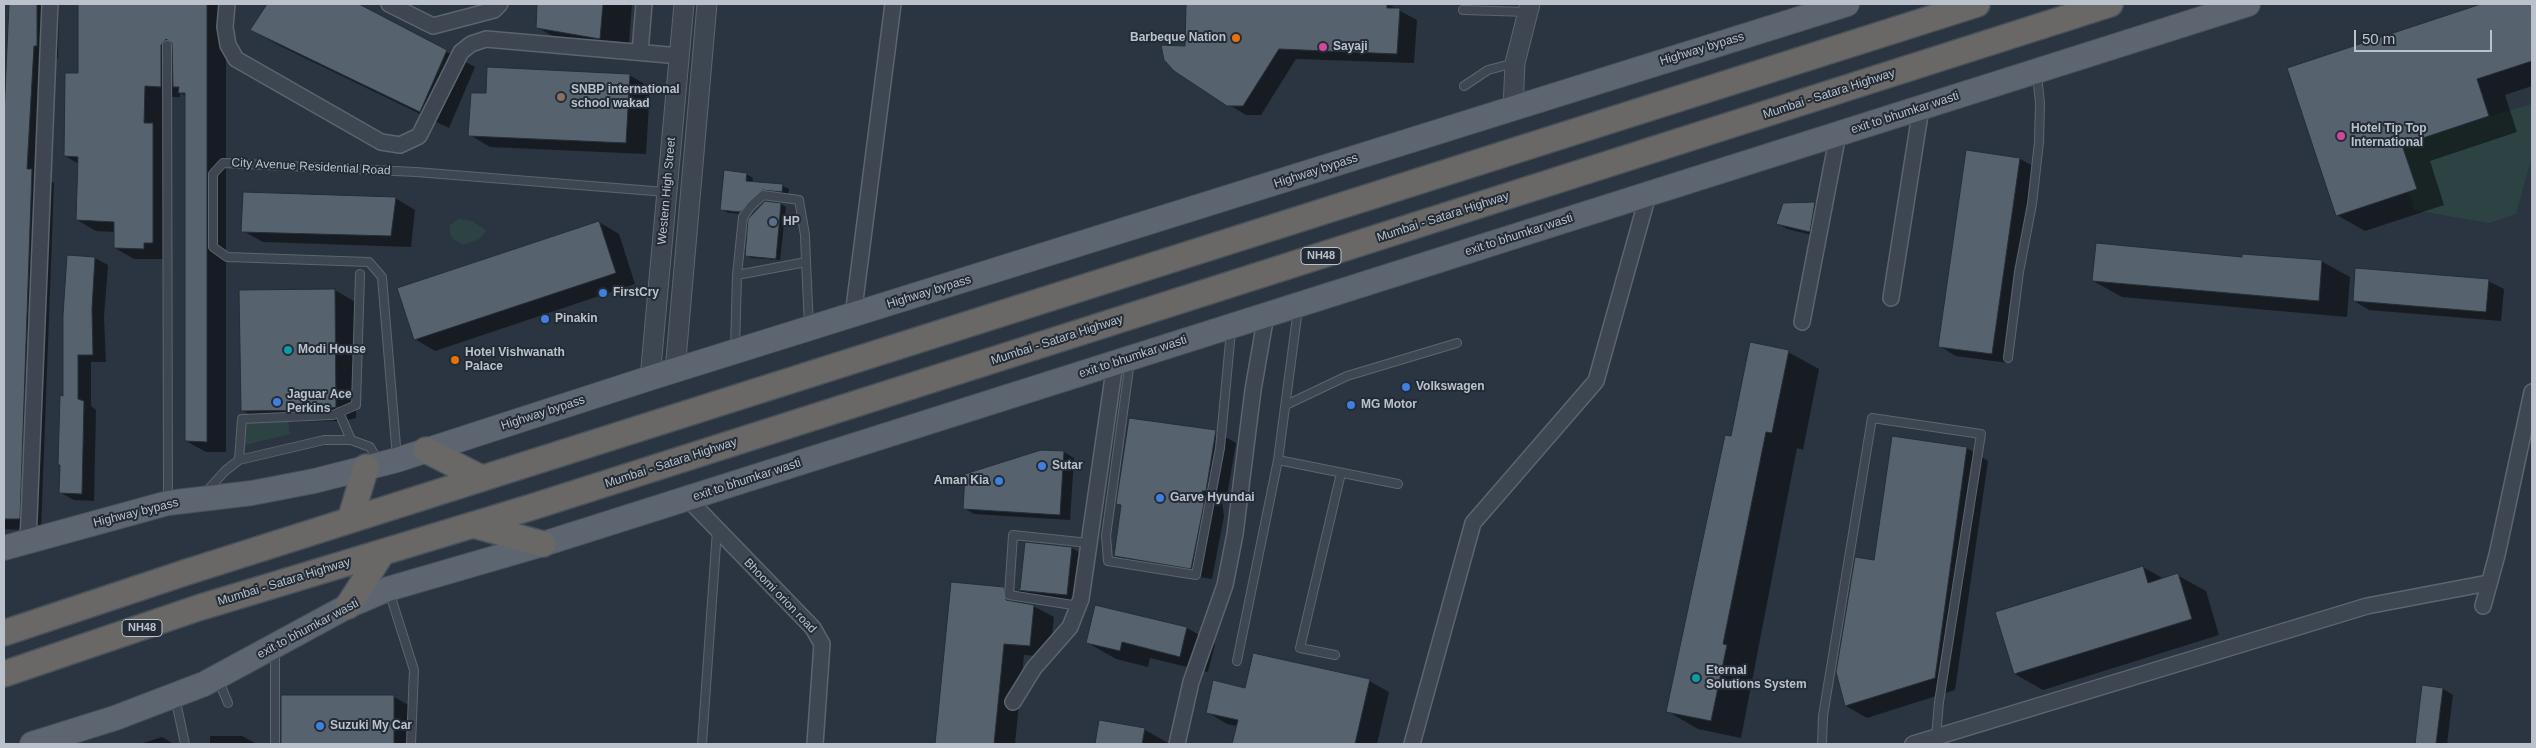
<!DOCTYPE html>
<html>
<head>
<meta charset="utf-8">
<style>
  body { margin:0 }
  #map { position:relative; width:2536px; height:748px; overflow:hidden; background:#2a3541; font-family:Arial,sans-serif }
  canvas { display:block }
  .frame { position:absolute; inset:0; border:5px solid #bbc2cb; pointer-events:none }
  .scale { position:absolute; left:2354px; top:30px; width:138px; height:22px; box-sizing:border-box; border:2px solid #bbc2cb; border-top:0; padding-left:6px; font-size:15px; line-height:18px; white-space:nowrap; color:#bbc2cb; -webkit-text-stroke:4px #232c36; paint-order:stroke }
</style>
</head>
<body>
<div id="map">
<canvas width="2536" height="748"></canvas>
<div class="frame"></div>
<div class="scale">50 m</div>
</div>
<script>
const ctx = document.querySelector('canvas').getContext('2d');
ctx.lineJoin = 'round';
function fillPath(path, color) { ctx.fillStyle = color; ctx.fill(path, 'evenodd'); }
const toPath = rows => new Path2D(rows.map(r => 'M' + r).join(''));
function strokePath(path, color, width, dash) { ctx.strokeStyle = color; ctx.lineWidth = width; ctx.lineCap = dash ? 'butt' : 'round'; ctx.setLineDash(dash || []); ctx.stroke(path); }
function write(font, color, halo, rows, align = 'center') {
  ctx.font = font + ' Arial,sans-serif'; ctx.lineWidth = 4; ctx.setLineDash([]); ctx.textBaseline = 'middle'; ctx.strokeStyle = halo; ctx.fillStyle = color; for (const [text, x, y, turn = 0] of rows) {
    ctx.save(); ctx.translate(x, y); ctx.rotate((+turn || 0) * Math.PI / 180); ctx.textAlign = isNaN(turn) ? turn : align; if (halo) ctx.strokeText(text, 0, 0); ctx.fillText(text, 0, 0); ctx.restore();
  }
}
const green = toPath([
  [2532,104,2532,156,2516,214,2489,223,2414,210,2396,143],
  [459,219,472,221,487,231,479,239,463,245,453,239,450,233,450,225],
  [288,419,290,434,245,445,245,421]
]);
const shadow = toPath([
  [9,4,59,4,58,58,55,58,48,180,54,183,41,531,4,529,4,129],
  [79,4,220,4,226,7,226,452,206,452,186,441,186,96,180,93,180,97,164,97,163,130,172,135,172,254,163,254,163,259,134,259,115,248,115,232,96,231,77,220,79,164,65,156,79,74],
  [268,4,356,4,475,67,449,128,280,46,252,30],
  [538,4,632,4,628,55,566,44,537,27],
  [1187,4,1387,4,1417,20,1414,63,1296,59,1261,115,1246,115,1228,104,1186,47],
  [2485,4,2532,4,2532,86,2505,95,2517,132,2430,161,2444,205,2365,231,2337,215,2289,69],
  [629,75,650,87,646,154,490,147,470,135,487,95],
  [1967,151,2020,159,2037,168,2008,363,1956,356,1939,346],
  [746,174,753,178,752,183,783,186,789,189,788,195,766,193,747,214,728,213,722,209],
  [395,198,415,210,411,247,263,242,243,231],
  [1815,203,1825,209,1820,237,1787,229,1777,223,1784,204],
  [781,204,786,207,780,260,751,258,746,255],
  [599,222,619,234,635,284,435,351,415,339],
  [95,258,108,265,104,317,106,362,91,362,91,406,96,410,94,501,74,500,61,493,65,397],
  [2243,258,2321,261,2350,277,2347,317,2122,297,2093,281],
  [2488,281,2504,289,2501,321,2369,310,2354,301],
  [335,290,355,302,356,418,342,421,262,422,242,410],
  [1788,352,1819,369,1803,450,1797,448,1741,738,1698,729,1667,711,1732,437],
  [1216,432,1236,443,1226,502,1222,501,1224,516,1212,579,1135,567,1115,556,1122,506,1117,503],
  [1893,437,1967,448,1988,461,1955,690,1867,718,1846,706,1875,562],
  [1064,452,1074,458,1070,520,974,514,964,508],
  [1072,548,1087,557,1082,603,1032,598,1018,591],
  [2143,567,2164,579,2177,575,2206,591,2219,635,2043,690,2015,674],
  [952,584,1003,589,1024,600,1024,604,1033,606,1054,617,1050,657,1024,655,1015,744,936,744],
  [1187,628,1215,644,1208,672,1150,658,1148,667,1116,659,1088,643],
  [1369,681,1389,692,1377,744,1233,744,1237,726,1227,724,1207,712,1246,689],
  [2423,687,2443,689,2453,695,2447,744,2416,744],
  [282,696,394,697,412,707,412,744,282,744],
  [1100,721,1145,730,1170,744,1096,744],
  [210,736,242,736,257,744,210,744],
  [162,737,174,744,140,744]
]);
const building = toPath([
  [9,4,37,4,37,46,34,46,27,169,32,169,20,519,4,519,4,115,9,4],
  [78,4,207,4,207,442,185,441,185,93,178,93,179,87,173,87,172,43,166,39,161,45,161,87,145,86,144,123,153,123,153,243,144,243,144,249,114,248,114,222,76,220,78,157,64,156,65,73,78,73,78,4],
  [267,4,359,4,447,50,420,112,250,30,267,4],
  [537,4,603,4,600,39,536,28,537,4],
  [1186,4,1387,4,1387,8,1400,8,1397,54,1279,49,1243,106,1227,106,1174,71,1164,60,1161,45,1185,46,1186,4],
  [2481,4,2532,4,2532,61,2477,79,2489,116,2402,145,2417,189,2336,216,2287,68,2481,4],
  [487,67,630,74,626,143,468,136,471,93,486,93,487,67],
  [1966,150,2020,158,1992,354,1938,347,1966,150],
  [724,170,747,173,746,181,783,184,782,192,762,190,740,212,720,210,724,170],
  [243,192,396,197,391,236,241,232,243,192],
  [765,201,781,203,776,259,745,256,748,219,765,201],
  [1815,202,1810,232,1776,224,1783,203,1815,202],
  [599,221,616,273,414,340,397,288,599,221],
  [2096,243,2242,257,2242,254,2322,260,2319,301,2092,281,2096,243],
  [67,255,95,257,92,309,93,355,78,355,78,399,84,401,82,494,59,493,60,465,58,465,60,395,63,396,63,315,67,255],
  [2355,268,2489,279,2486,312,2353,301,2355,268],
  [335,289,336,407,321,410,241,411,239,290,335,289],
  [1750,342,1789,350,1772,433,1766,432,1723,644,1727,645,1711,721,1666,712,1725,435,1731,436,1750,342],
  [1129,418,1216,430,1206,491,1202,491,1204,504,1191,569,1114,556,1121,505,1116,504,1129,418],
  [1892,436,1967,447,1935,678,1845,706,1836,672,1855,557,1874,560,1892,436],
  [1041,450,1064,451,1060,515,963,509,965,474,1041,450],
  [1025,542,1072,547,1067,595,1015,590,1020,589,1025,542],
  [2143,566,2148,583,2178,573,2192,619,2014,674,1995,612,2143,566],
  [951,582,1004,587,1006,600,1034,605,1030,646,1004,644,994,744,935,744,951,582],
  [1095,605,1187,627,1180,657,1122,642,1120,651,1086,643,1095,605],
  [1253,653,1370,679,1355,744,1232,744,1238,720,1206,713,1213,680,1245,688,1253,653],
  [2422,685,2443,688,2436,744,2415,744,2422,685],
  [281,695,394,695,394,744,281,744,281,695],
  [1099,720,1145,728,1142,744,1095,744,1099,720]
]);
const service = toPath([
  [1463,10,1528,12],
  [167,45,168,501],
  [1464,86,1488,70,1514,63],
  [737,275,743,217,751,206,763,195,799,200,805,235,806,262],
  [1298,309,1278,460,1398,484],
  [735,349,737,275,806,262,809,326],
  [2008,358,2019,272,2032,204,2039,142,2040,103,2037,75],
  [1130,361,1106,536,1108,561,1196,575,1220,448,1231,331],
  [1286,405,1347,376,1457,343],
  [339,412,351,440],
  [397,458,382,277,369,262,227,257,213,247,213,174,223,163,416,172,666,192],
  [239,460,242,419,333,415,356,405,360,274],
  [206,492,225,471,239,460,324,440,351,440,370,447,379,462],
  [389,591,414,670,411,744],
  [1079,606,1009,595,1013,535,1089,543],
  [275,649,275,744],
  [1335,655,1300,648,1341,473],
  [1237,661,1278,460],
  [218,679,228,703],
  [175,697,185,744],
  [702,744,717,530],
  [1822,744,1823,716,1872,418,1981,434,1939,702,1936,737]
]);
const minor = toPath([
  [227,4,225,27,228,45,236,59,381,142,400,145,419,136,461,52,471,44,486,39,680,56],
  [389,4,433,26,494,10,500,4],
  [640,52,644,4],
  [1891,298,1921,108],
  [853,316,893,4],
  [1802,322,1838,134],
  [687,498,813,628,822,644,815,744],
  [28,542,50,4],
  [2483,606,2497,555,2532,392],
  [1013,702,1034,668,1070,627,1081,599,1115,363],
  [1177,744,1191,682,1225,585,1235,534,1253,390,1266,315],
  [1412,744,1473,523,1596,381,1648,195],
  [1913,744,2367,606,2488,583]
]);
const tertiary = toPath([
  [1513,109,1515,63,1530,4],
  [675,371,707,4],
  [650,378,684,4]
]);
const primary = toPath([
  [4,548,168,503,252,493,314,481,397,460,650,378,1847,4],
  [32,744,115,718,204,684,348,606,388,589,543,544,2248,4]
]);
const trunk = toPath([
  [426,450,481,478],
  [350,520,366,467],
  [473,525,543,544],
  [348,606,382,553],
  [4,633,187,572,1977,4],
  [4,674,198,608,532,507,2110,4]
]);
const markers = [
  [1236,38,5,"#e8710a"],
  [1323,47,5,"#d1479c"],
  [561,97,5,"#8d6e63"],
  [2341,136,5,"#d1479c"],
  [773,222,5,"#5c6f8a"],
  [603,293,5,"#3f7fe0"],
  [545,319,5,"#3f7fe0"],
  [288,350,5,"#0f9aa8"],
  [455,360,5,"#e8710a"],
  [1406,387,5,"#3f7fe0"],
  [277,402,5,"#3f7fe0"],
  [1351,405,5,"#3f7fe0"],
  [1042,466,5,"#3f7fe0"],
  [999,481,5,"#3f7fe0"],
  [1160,498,5,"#3f7fe0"],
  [1696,678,5,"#0f9aa8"],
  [320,726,5,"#3f7fe0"]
];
const shields = [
  [1321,256,40],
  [142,628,40]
];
const shieldNames = [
  ["NH48",1321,256],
  ["NH48",142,628]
];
const poiNames = [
  ["Barbeque Nation",1226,38,"right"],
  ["Sayaji",1333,47],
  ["SNBP international",571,90],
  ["school wakad",571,104],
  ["Hotel Tip Top",2351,129],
  ["International",2351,143],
  ["HP",783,222],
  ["FirstCry",613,293],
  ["Pinakin",555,319],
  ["Modi House",298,350],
  ["Hotel Vishwanath",465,353],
  ["Palace",465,367],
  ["Volkswagen",1416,387],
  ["Jaguar Ace",287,395],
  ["Perkins",287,409],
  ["MG Motor",1361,405],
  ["Sutar",1052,466],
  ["Aman Kia",989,481,"right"],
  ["Garve Hyundai",1170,498],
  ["Eternal",1706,671],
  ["Solutions System",1706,685],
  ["Suzuki My Car",330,726]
];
const streetNames = [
  ["Highway bypass",1702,49,-17],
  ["Mumbai - Satara Highway",1829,94,-18],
  ["exit to bhumkar wasti",1905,113,-18],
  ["City Avenue Residential Road",311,167,3],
  ["Highway bypass",1316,171,-18],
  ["Western High Street",667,191,-85],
  ["Mumbai - Satara Highway",1443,217,-18],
  ["exit to bhumkar wasti",1519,235,-18],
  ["Highway bypass",929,292,-17],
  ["Mumbai - Satara Highway",1057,340,-18],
  ["exit to bhumkar wasti",1133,357,-18],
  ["Highway bypass",543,413,-18],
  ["Mumbai - Satara Highway",671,463,-18],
  ["exit to bhumkar wasti",747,480,-18],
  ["Highway bypass",136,513,-14],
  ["Mumbai - Satara Highway",284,582,-17],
  ["Bhoomi orion road",780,596,46],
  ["exit to bhumkar wasti",308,629,-28]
];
fillPath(green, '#2d4343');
fillPath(shadow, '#0007');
fillPath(building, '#56626d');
strokePath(building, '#252e38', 1);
strokePath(service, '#5c656e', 10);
strokePath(minor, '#5c656e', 18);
strokePath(tertiary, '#5c656e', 21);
strokePath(primary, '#48505a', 26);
strokePath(trunk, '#49525b', 28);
strokePath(service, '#3e4751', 8);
strokePath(minor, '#3e4751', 15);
strokePath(tertiary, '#3e4751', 19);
strokePath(primary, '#5d6670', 24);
strokePath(trunk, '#6a6866', 25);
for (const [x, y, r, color] of markers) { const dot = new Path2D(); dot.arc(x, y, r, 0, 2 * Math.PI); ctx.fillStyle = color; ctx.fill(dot); strokePath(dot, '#232c36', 2); }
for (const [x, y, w] of shields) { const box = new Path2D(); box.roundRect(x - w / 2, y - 8.5, w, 17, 4); ctx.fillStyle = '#232c36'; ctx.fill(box); strokePath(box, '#bbc2cb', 1); }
write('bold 11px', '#bbc2cb', null, shieldNames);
write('bold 12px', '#bbc2cb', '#232c36', poiNames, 'left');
write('12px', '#bbc2cb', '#232c36', streetNames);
</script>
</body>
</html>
